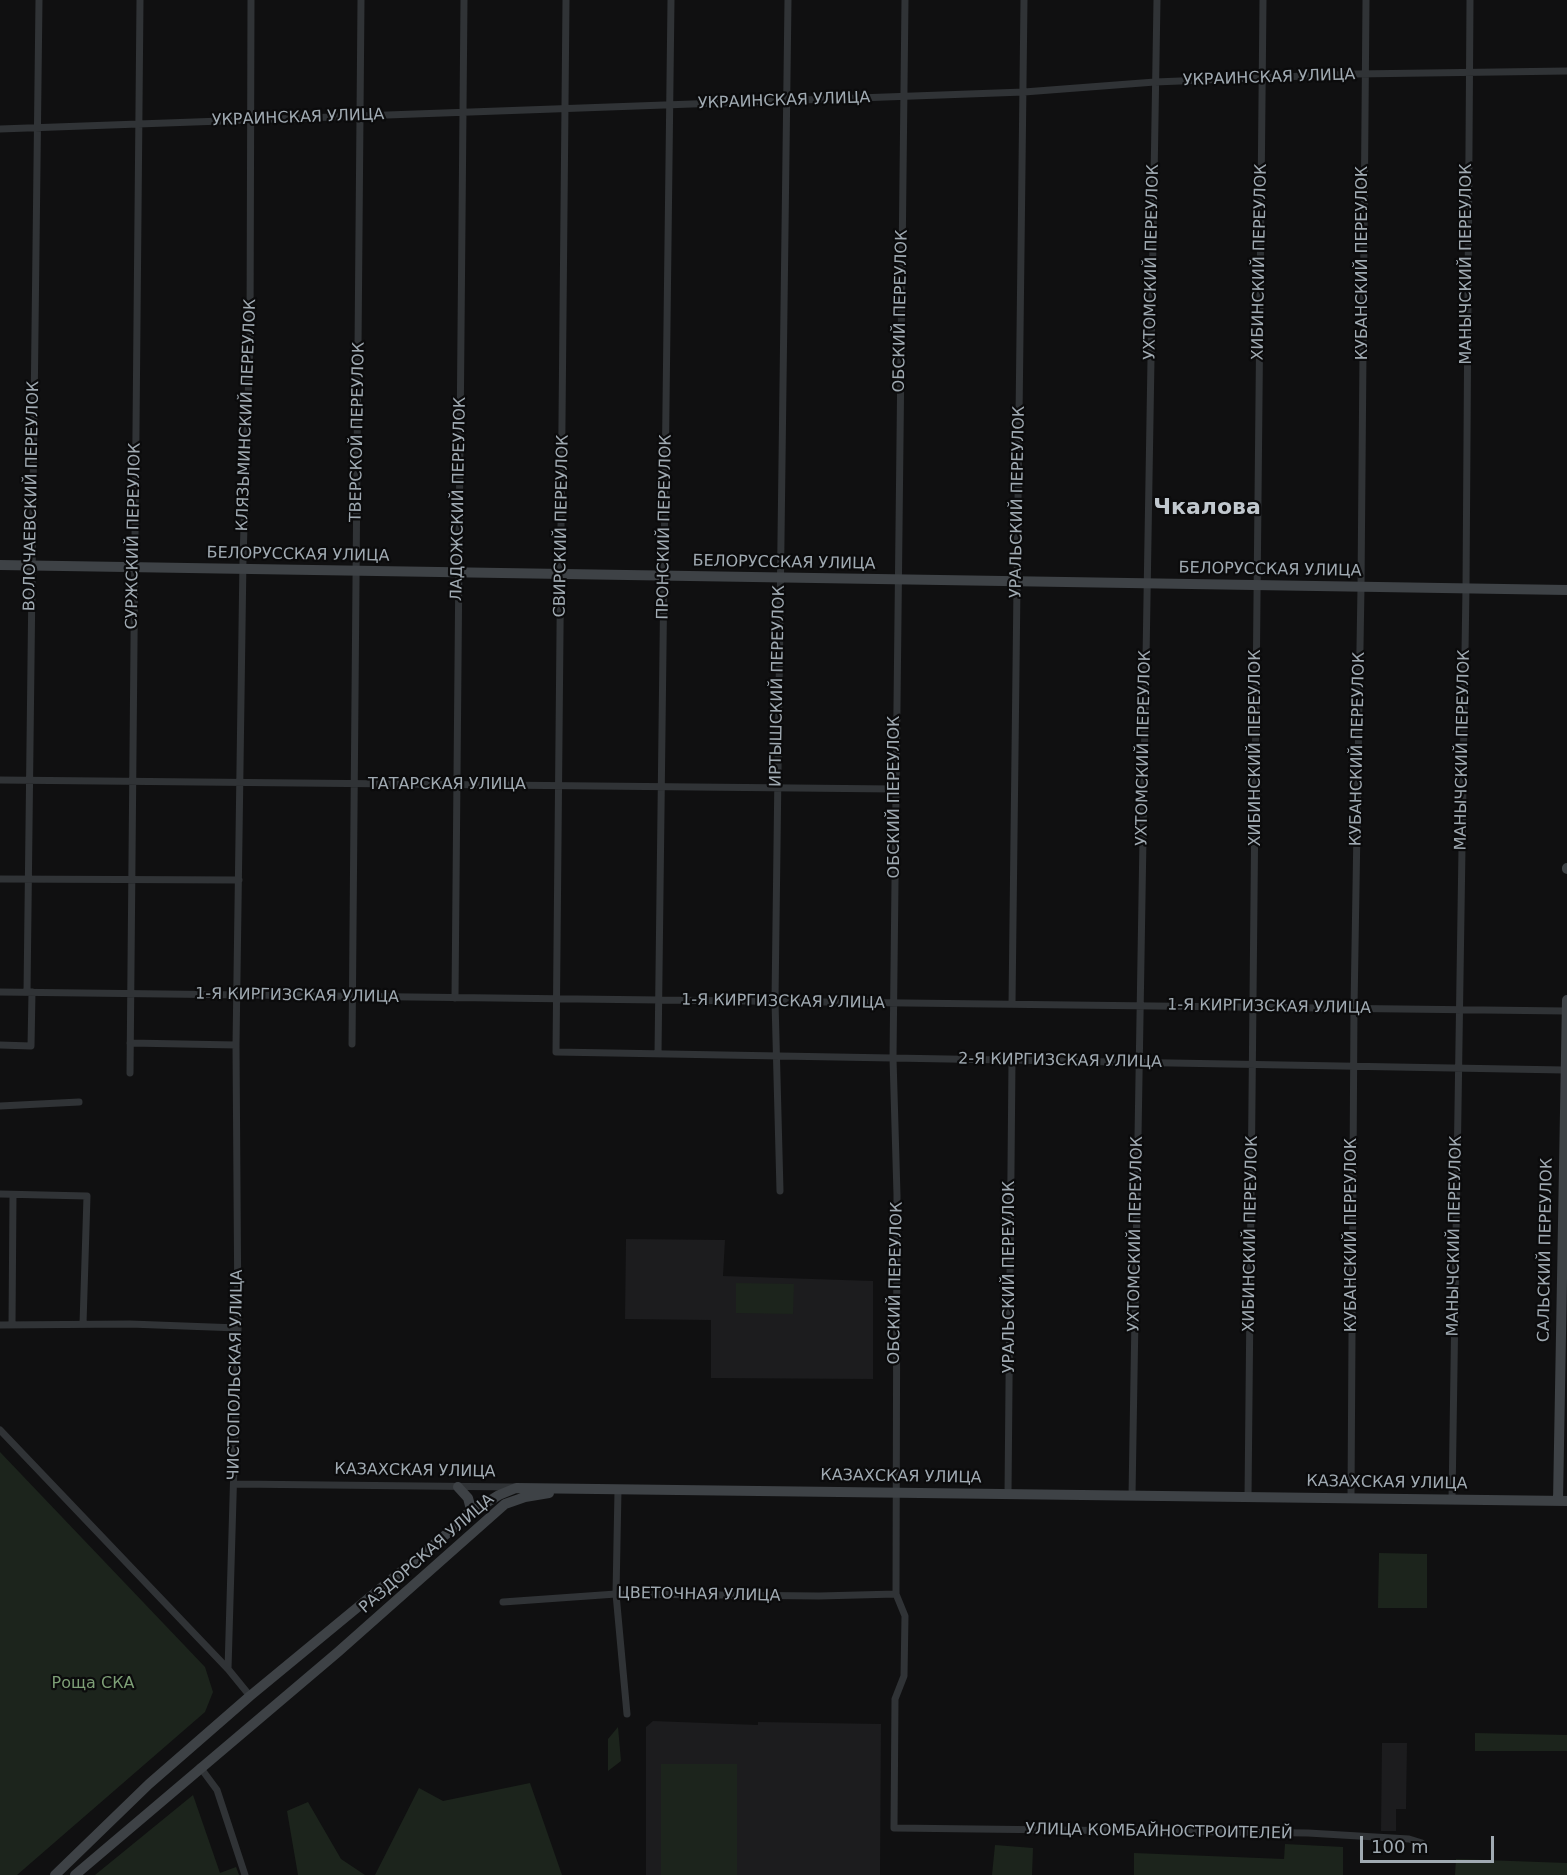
<!DOCTYPE html>
<html>
<head>
<meta charset="utf-8">
<style>
  body { margin:0 }
  #map { position:relative; width:1567px; height:1875px; overflow:hidden; background:#101011; font-family:"DejaVu Sans",sans-serif }
  canvas { display:block }
  .scale { position:absolute; left:1360px; top:1836px; width:134px; height:27px; box-sizing:border-box; border:3px solid #a0aab2; border-top:0; padding-left:8px; font-size:18px; line-height:21px; white-space:nowrap; color:#a0aab2; -webkit-text-stroke:4px #0b0b0c; paint-order:stroke }
</style>
</head>
<body>
<div id="map">
<canvas width="1567" height="1875"></canvas>
<div class="scale">100 m</div>
</div>
<script>
const ctx = document.querySelector('canvas').getContext('2d');
ctx.lineJoin = 'round';
function fillPath(path, color) { ctx.fillStyle = color; ctx.fill(path, 'evenodd'); }
const toPath = rows => new Path2D(rows.map(r => 'M' + r).join(''));
function strokePath(path, color, width, dash) { ctx.strokeStyle = color; ctx.lineWidth = width; ctx.lineCap = dash ? 'butt' : 'round'; ctx.setLineDash(dash || []); ctx.stroke(path); }
function write(font, color, halo, rows, align = 'center') {
  ctx.font = font + ' "DejaVu Sans",sans-serif'; ctx.lineWidth = 4.5; ctx.setLineDash([]); ctx.textBaseline = 'middle'; ctx.strokeStyle = halo; ctx.fillStyle = color; for (const [text, x, y, turn = 0] of rows) {
    ctx.save(); ctx.translate(x, y); ctx.rotate((+turn || 0) * Math.PI / 180); ctx.textAlign = isNaN(turn) ? turn : align; if (halo) ctx.strokeText(text, 0, 0); ctx.fillText(text, 0, 0); ctx.restore();
  }
}
const built = toPath([
  [626,1239,725,1240,723,1276,873,1281,873,1379,711,1378,711,1320,625,1319],
  [653,1721,758,1725,758,1722,881,1724,880,1875,646,1875,646,1727],
  [1382,1743,1407,1743,1406,1809,1396,1809,1396,1831,1381,1831]
]);
const green = toPath([
  [736,1283,794,1284,793,1314,736,1313],
  [0,1452,205,1667,213,1692,205,1712,17,1875,0,1875],
  [1379,1553,1427,1554,1427,1608,1378,1608],
  [618,1727,621,1761,608,1771,608,1739],
  [1475,1733,1567,1735,1567,1751,1475,1751],
  [661,1764,737,1764,737,1875,661,1875],
  [530,1783,562,1875,375,1875,419,1788,443,1801],
  [193,1795,220,1873,236,1867,239,1875,95,1875],
  [308,1802,341,1859,365,1875,298,1875,287,1811],
  [1285,1844,1343,1847,1343,1875,1134,1875,1134,1853,1284,1859],
  [995,1845,1033,1848,1032,1875,992,1875],
  [1456,1859,1567,1863,1567,1875,1455,1875]
]);
const street = toPath([
  [566,0,556,1052,1564,1070],
  [905,0,893,1058,897,1195,896,1594,905,1616,904,1676,895,1699,894,1828,1308,1833,1409,1839,1422,1843],
  [0,129,1024,92,1155,82,1356,74,1567,71],
  [0,780,894,789],
  [0,879,239,880],
  [0,992,1566,1011],
  [27,992,39,0],
  [455,998,464,0],
  [1012,1004,1024,0],
  [130,1043,236,1045],
  [352,1044,361,0],
  [0,1045,31,1046,32,992],
  [658,1054,671,0],
  [130,1073,140,0],
  [0,1106,79,1102],
  [780,1191,775,1001,788,0],
  [0,1194,87,1196,83,1324],
  [0,1325,130,1324,238,1328],
  [12,1325,13,1195],
  [0,1430,228,1669],
  [235,1484,514,1487],
  [618,1490,616,1594,627,1714],
  [1008,1494,1012,1060],
  [1132,1495,1157,0],
  [1248,1497,1263,0],
  [1351,1498,1354,1008,1361,587,1366,0],
  [1452,1499,1466,587,1470,0],
  [503,1602,616,1594,819,1596,896,1594],
  [250,1696,228,1669,238,1328,236,1045,243,559,250,339,251,0],
  [200,1767,217,1790,245,1875]
]);
const secondary = toPath([
  [0,565,1567,590],
  [1567,868,1567,869],
  [458,1487,468,1498,472,1513,467,1514],
  [1558,1501,1567,1000],
  [55,1875,149,1784,250,1696,478,1508,499,1495,516,1488,1567,1501],
  [75,1875,338,1652,505,1504,525,1497,549,1493]
]);
const streetNames = [
  ["УКРАИНСКАЯ УЛИЦА",1269,78,-2],
  ["УКРАИНСКАЯ УЛИЦА",784,101,-2],
  ["УКРАИНСКАЯ УЛИЦА",298,118,-2],
  ["УХТОМСКИЙ ПЕРЕУЛОК",1152,262,-89],
  ["ХИБИНСКИЙ ПЕРЕУЛОК",1260,262,-89],
  ["КУБАНСКИЙ ПЕРЕУЛОК",1363,263,-90],
  ["МАНЫЧСКИЙ ПЕРЕУЛОК",1467,264,-90],
  ["ОБСКИЙ ПЕРЕУЛОК",901,311,-89],
  ["КЛЯЗЬМИНСКИЙ ПЕРЕУЛОК",247,415,-88],
  ["ТВЕРСКОЙ ПЕРЕУЛОК",358,432,-89],
  ["ВОЛОЧАЕВСКИЙ ПЕРЕУЛОК",32,496,-89],
  ["ЛАДОЖСКИЙ ПЕРЕУЛОК",459,499,-89],
  ["УРАЛЬСКИЙ ПЕРЕУЛОК",1018,502,-89],
  ["СВИРСКИЙ ПЕРЕУЛОК",562,526,-89],
  ["ПРОНСКИЙ ПЕРЕУЛОК",665,527,-89],
  ["СУРЖСКИЙ ПЕРЕУЛОК",134,536,-89],
  ["БЕЛОРУССКАЯ УЛИЦА",298,555,1],
  ["БЕЛОРУССКАЯ УЛИЦА",784,563,1],
  ["БЕЛОРУССКАЯ УЛИЦА",1270,570,1],
  ["ИРТЫШСКИЙ ПЕРЕУЛОК",778,686,-89],
  ["УХТОМСКИЙ ПЕРЕУЛОК",1144,748,-89],
  ["ХИБИНСКИЙ ПЕРЕУЛОК",1256,748,-90],
  ["КУБАНСКИЙ ПЕРЕУЛОК",1358,749,-89],
  ["МАНЫЧСКИЙ ПЕРЕУЛОК",1463,750,-89],
  ["ТАТАРСКАЯ УЛИЦА",447,785],
  ["ОБСКИЙ ПЕРЕУЛОК",895,797,-90],
  ["1-Я КИРГИЗСКАЯ УЛИЦА",297,996,1],
  ["1-Я КИРГИЗСКАЯ УЛИЦА",783,1002,1],
  ["1-Я КИРГИЗСКАЯ УЛИЦА",1269,1007,1],
  ["2-Я КИРГИЗСКАЯ УЛИЦА",1060,1061,1],
  ["УХТОМСКИЙ ПЕРЕУЛОК",1136,1234,-89],
  ["ХИБИНСКИЙ ПЕРЕУЛОК",1251,1234,-89],
  ["КУБАНСКИЙ ПЕРЕУЛОК",1352,1235,-90],
  ["МАНЫЧСКИЙ ПЕРЕУЛОК",1455,1236,-89],
  ["САЛЬСКИЙ ПЕРЕУЛОК",1546,1250,-89],
  ["УРАЛЬСКИЙ ПЕРЕУЛОК",1010,1277,-90],
  ["ОБСКИЙ ПЕРЕУЛОК",896,1283,-89],
  ["ЧИСТОПОЛЬСКАЯ УЛИЦА",236,1375,-89],
  ["КАЗАХСКАЯ УЛИЦА",415,1471,1],
  ["КАЗАХСКАЯ УЛИЦА",901,1477,1],
  ["КАЗАХСКАЯ УЛИЦА",1387,1483,1],
  ["РАЗДОРСКАЯ УЛИЦА",427,1554,-41],
  ["ЦВЕТОЧНАЯ УЛИЦА",699,1595,1],
  ["УЛИЦА КОМБАЙНОСТРОИТЕЛЕЙ",1159,1832,1]
];
const parkNames = [
  ["Роща СКА",93,1684]
];
const districtNames = [
  ["Чкалова",1207,508]
];
fillPath(built, '#1c1c1e');
fillPath(green, '#1c241c');
strokePath(street, '#303336', 7);
strokePath(secondary, '#3e4246', 10);
write('16px', '#a0aab2', '#0b0b0c', streetNames);
write('16px', '#7d9f76', '#0b0b0c', parkNames);
write('bold 22px', '#c1c8ce', '#0b0b0c', districtNames);
</script>
</body>
</html>
